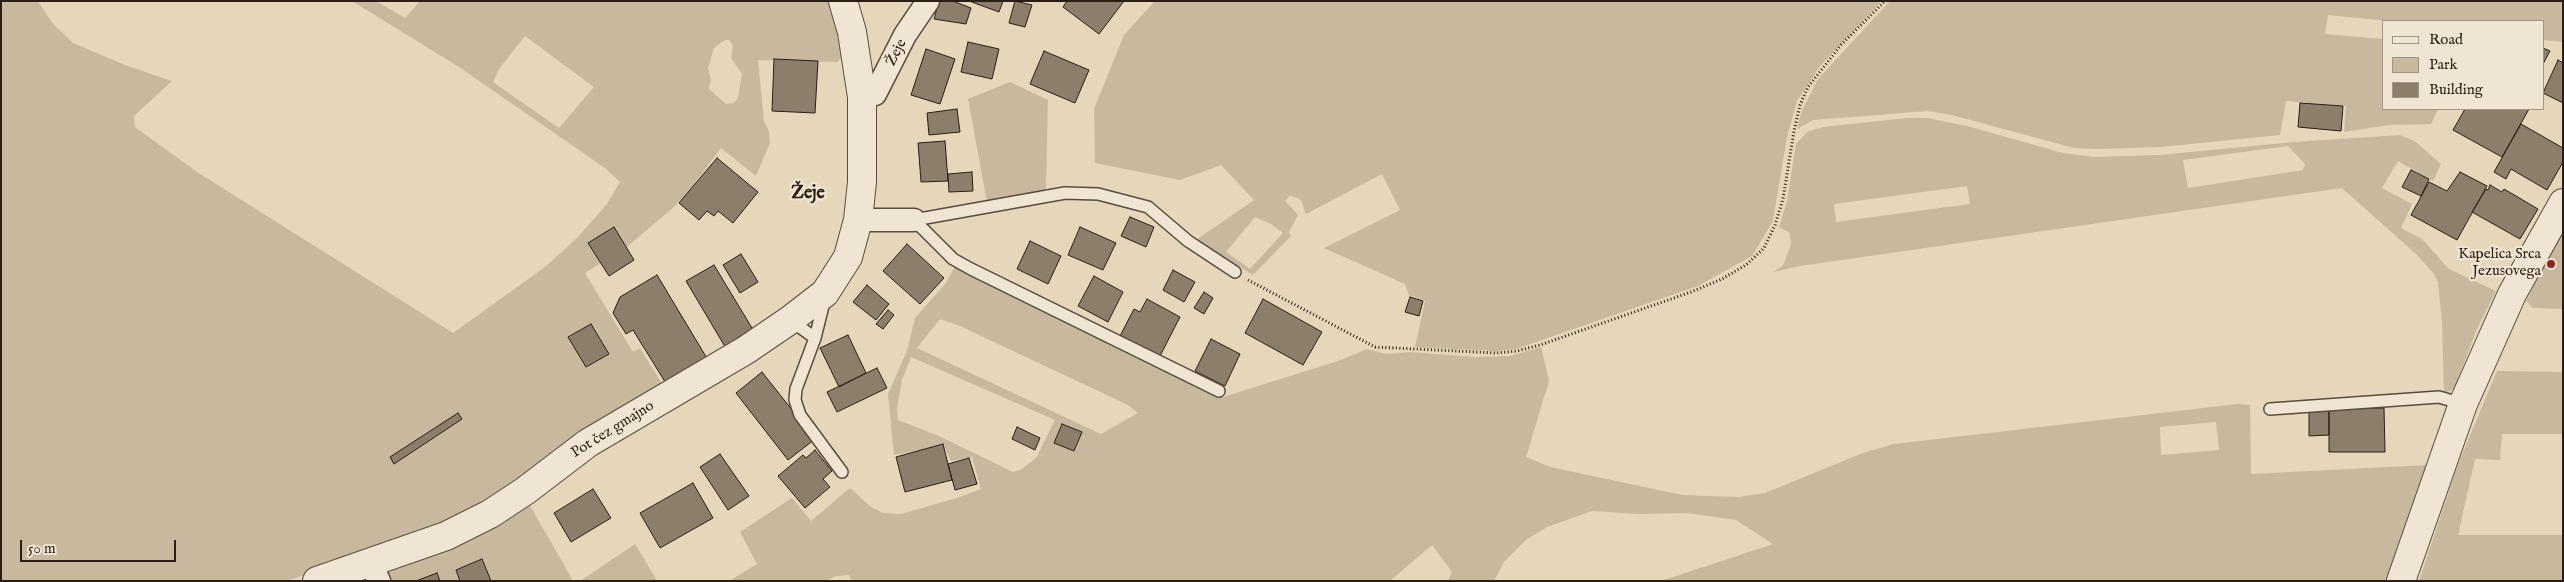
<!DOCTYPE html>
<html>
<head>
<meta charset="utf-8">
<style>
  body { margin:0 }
  #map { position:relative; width:2564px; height:582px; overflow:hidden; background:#e7d7ba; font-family:"IM FELL English",serif }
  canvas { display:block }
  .frame { position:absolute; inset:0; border:2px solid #2a1e14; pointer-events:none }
  .legend { position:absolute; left:2382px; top:20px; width:162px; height:90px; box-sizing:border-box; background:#efe5d2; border:1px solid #a09586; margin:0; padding:6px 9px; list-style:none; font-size:15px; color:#2a1e14 }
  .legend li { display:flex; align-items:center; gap:10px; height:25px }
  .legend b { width:25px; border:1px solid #a09586 }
  .scale { position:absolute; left:20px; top:540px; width:156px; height:22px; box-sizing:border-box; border:2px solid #2a1e14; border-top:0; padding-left:6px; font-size:15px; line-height:18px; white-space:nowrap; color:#2a1e14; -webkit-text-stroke:4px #efe5d2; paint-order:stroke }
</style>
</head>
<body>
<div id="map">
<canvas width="2564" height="582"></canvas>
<div class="frame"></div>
<ul class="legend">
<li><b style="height:6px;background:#efe5d2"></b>Road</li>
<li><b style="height:14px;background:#c7b89e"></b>Park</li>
<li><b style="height:14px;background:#8c7e6a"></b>Building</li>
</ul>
<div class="scale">50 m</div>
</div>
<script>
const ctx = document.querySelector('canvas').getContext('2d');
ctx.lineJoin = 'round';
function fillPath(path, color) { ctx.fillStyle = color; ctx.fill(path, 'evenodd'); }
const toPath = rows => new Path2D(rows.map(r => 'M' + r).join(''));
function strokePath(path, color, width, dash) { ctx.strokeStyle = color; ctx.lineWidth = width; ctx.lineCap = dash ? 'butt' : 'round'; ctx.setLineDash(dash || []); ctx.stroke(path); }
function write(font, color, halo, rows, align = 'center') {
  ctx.font = font + ' "IM FELL English",serif'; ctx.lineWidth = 4.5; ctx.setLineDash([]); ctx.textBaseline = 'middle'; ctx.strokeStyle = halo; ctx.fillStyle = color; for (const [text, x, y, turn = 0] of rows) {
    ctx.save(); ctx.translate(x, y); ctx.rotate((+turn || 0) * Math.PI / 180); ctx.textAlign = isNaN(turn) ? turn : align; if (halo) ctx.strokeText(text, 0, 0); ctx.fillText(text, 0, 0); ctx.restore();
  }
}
const green = toPath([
  [1,1,38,1,53,24,73,43,125,65,172,81,134,116,135,127,197,172,453,333,545,267,577,238,607,204,620,182,605,168,459,67,352,1,376,1,405,18,420,1,831,1,846,54,837,62,758,60,764,121,769,131,770,143,756,176,721,148,690,190,676,205,627,247,585,273,633,352,640,348,666,390,445,530,286,581,1,581],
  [525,36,594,87,559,128,493,82,499,69],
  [725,40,730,40,733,46,731,58,742,74,738,98,734,103,726,104,709,89,711,80,708,68,714,48],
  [1155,1,1882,1,1821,65,1797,101,1787,137,1773,221,1752,256,1698,286,1516,349,1496,351,1415,347,1425,301,1409,295,1405,284,1324,248,1400,210,1382,174,1306,214,1301,200,1290,195,1285,201,1298,215,1289,232,1291,236,1253,275,1196,240,1254,200,1221,165,1180,180,1095,163,1094,109,1124,35],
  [1255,217,1271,224,1283,233,1250,269,1226,252],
  [1890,1,2563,1,2563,42,2543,40,2543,21,2389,21,2328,15,2325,34,2383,39,2383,109,2438,109,2431,124,2389,125,2344,132,2346,106,2286,101,2280,135,2161,147,2097,149,2074,148,1952,115,1928,111,1813,120,1797,129,1801,113,1818,79],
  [1010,82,1048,100,1046,190,987,202,968,99],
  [1907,118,1927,118,1967,126,2063,153,2093,157,2160,155,2294,142,2400,135,2416,142,2441,164,2433,181,2398,161,2382,188,2412,204,2401,228,2422,239,2449,269,2496,291,2477,329,2454,389,2444,393,2442,321,2438,282,2434,274,2416,254,2342,188,1800,266,1773,272,1783,266,1791,244,1790,233,1779,227,1787,201,1796,144,1807,132,1823,127],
  [2288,146,2305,164,2303,170,2188,188,2183,160],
  [1967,186,1970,204,1836,222,1834,204],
  [2563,231,2563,309,2533,308,2526,301],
  [955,266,1220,398,1341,360,1367,349,1386,354,1410,352,1475,357,1510,356,1541,347,1549,381,1526,457,1550,467,1682,495,1739,497,1765,493,1863,453,1894,444,2238,404,2250,405,2251,474,2428,465,2387,581,1661,581,1773,544,1736,520,1687,513,1639,514,1592,511,1547,527,1526,540,1504,562,1494,581,1448,581,1452,572,1432,545,1390,581,851,581,849,575,836,576,826,581,729,581,757,564,740,532,792,498,811,521,850,488,871,507,883,513,901,514,957,498,981,489,972,457,951,461,944,446,894,455,888,394,907,351,915,318,946,283],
  [940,319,960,326,1128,405,1138,413,1101,434,917,348],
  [911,357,1055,420,1036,458,1022,469,1013,472,939,436,898,420,897,408,902,380],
  [2216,422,2219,450,2161,455,2160,427],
  [1062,424,1082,432,1074,451,1055,443],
  [2497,371,2563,372,2563,434,2502,434,2500,460,2475,459,2458,535,2563,535,2563,581,2419,581,2457,467],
  [527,500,573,581,385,581,386,571],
  [635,544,657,581,580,581]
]);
const building = toPath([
  [939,1,953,1,971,8,966,24,934,19,939,1],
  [969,1,1003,1,999,12,969,1],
  [1015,1,1032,5,1025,27,1009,23,1015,1],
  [1067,1,1124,1,1099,34,1063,7,1067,1],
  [968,42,999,49,992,79,961,72,968,42],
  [2543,48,2550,51,2543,64,2543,48],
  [926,49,955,59,940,104,911,95,926,49],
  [1044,51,1089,70,1075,103,1030,84,1044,51],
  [774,59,818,61,815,113,772,111,774,59],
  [2558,60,2563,63,2563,103,2543,93,2558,60],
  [2300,103,2343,106,2341,131,2298,127,2300,103],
  [957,109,960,132,929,135,927,113,957,109],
  [2465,109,2529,109,2502,157,2453,130,2465,109],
  [2521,124,2563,148,2563,162,2547,190,2511,169,2506,179,2494,172,2521,124],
  [945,141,948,181,921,182,918,143,945,141],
  [717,158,758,192,733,223,718,211,714,216,707,211,699,220,679,203,717,158],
  [2411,170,2429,179,2421,196,2402,187,2411,170],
  [972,172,973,191,949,192,948,174,972,172],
  [2460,172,2487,186,2457,240,2411,215,2429,182,2447,191,2460,172],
  [2490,185,2502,192,2504,189,2538,209,2520,239,2472,212,2486,189,2488,190,2490,185],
  [1130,217,1154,227,1146,247,1121,236,1130,217],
  [614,227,634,260,609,276,588,243,614,227],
  [1080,227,1116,243,1103,270,1068,255,1080,227],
  [1030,241,1061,256,1048,284,1017,269,1030,241],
  [907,244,944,278,920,304,883,271,907,244],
  [741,254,758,282,740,293,723,265,741,254],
  [2550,261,2554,263,2552,268,2547,265,2550,261],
  [714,265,755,333,727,350,686,281,714,265],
  [1173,270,1195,282,1184,302,1163,290,1173,270],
  [657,275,708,360,667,385,633,330,626,334,613,313,620,297,657,275],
  [1094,276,1123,292,1108,322,1078,306,1094,276],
  [867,285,889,304,876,320,853,302,867,285],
  [1204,292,1213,298,1204,314,1194,308,1204,292],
  [1410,297,1423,301,1419,316,1405,312,1410,297],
  [1147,299,1180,317,1160,356,1120,336,1134,309,1140,312,1147,299],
  [1263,299,1322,332,1303,365,1245,333,1263,299],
  [888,310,894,315,883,329,876,324,888,310],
  [591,324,609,354,586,367,568,337,591,324],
  [848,335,866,373,839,387,820,348,848,335],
  [1211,339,1240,354,1225,386,1195,371,1211,339],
  [877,368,887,388,837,412,827,392,877,368],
  [762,372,815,439,788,460,736,393,762,372],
  [2329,408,2384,408,2385,452,2329,452,2329,408],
  [2329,410,2329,435,2309,436,2309,411,2329,410],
  [458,413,462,419,394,464,390,457,458,413],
  [1062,424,1082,432,1074,451,1054,443,1062,424],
  [1017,427,1040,438,1035,450,1012,439,1017,427],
  [943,444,952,480,905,492,896,457,943,444],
  [815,450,832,471,823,479,830,487,805,508,778,476,803,455,806,458,815,450],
  [720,454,749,496,728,510,700,467,720,454],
  [969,458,977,484,955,490,948,464,969,458],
  [693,483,713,518,660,548,640,513,693,483],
  [593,489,611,518,571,542,554,513,593,489],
  [482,559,491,581,460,581,456,570,482,559],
  [437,573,440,581,416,581,437,573]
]);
const path = toPath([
  [1248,280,1375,347,1496,353,1517,351,1540,345,1691,292,1722,279,1746,265,1764,248,1775,225,1783,199,1794,131,1800,105,1808,87,1841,45,1885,1]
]);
const service = toPath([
  [914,220,953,259,971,269,1219,391],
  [914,220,1065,193,1098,194,1148,207,1188,241,1235,272],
  [825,298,815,338,796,389,795,400,800,415,842,472],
  [790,320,815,338],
  [2270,409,2439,397,2463,404]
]);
const minor = toPath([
  [862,97,875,94,905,35,928,1],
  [858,220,914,220],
  [371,563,379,581]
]);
const tertiary = toPath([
  [317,581,446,536,490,514,525,491,588,443,746,350,790,320,825,293,848,257,858,220,862,182,862,97,852,32,843,1],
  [2401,581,2463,404,2512,294,2563,203]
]);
const markers = [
  [2551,264,5,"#8f2418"]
];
const streetNames = [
  ["Žeje",897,53,-63],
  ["Pot čez gmajno",613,430,-32]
];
const poiNames = [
  ["Kapelica Srca",2541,255],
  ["Jezusovega",2541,272]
];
const quarterNames = [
  ["Žeje",808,194]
];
fillPath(green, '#c7b89e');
fillPath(building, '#8c7e6a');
strokePath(building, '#2a1e14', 1);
strokePath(service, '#594c3e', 14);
strokePath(minor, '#594c3e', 25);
strokePath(tertiary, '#594c3e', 30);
strokePath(path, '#2a1e14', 3, [1, 2.5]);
strokePath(service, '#efe5d2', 11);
strokePath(minor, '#efe5d2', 22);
strokePath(tertiary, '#efe5d2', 28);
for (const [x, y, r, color] of markers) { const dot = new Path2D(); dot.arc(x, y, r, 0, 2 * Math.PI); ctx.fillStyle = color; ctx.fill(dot); strokePath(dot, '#efe5d2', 2); }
write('15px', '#2a1e14', '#efe5d2', streetNames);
write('15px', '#2a1e14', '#efe5d2', poiNames, 'right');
write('bold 18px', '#2a1e14', '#efe5d2', quarterNames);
</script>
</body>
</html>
